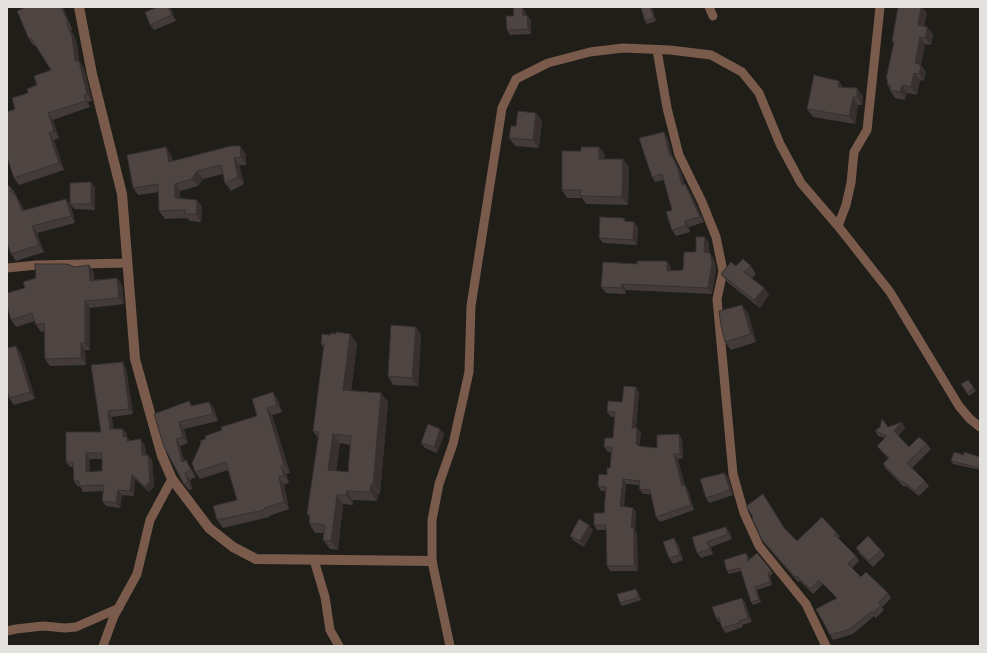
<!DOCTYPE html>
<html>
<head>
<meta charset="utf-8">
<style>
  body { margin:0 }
  #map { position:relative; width:987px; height:653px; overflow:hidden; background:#1f1e18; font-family:"Playfair Display",serif }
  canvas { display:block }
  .frame { position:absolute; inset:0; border:8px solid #e2e1dd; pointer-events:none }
</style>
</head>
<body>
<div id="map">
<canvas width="987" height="653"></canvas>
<div class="frame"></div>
</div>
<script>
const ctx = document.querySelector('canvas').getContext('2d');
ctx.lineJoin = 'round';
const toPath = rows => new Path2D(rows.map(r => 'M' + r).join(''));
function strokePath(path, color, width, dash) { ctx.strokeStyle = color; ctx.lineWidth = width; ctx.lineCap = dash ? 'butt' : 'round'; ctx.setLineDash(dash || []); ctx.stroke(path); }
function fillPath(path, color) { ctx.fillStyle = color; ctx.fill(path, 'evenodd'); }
const minor = toPath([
  [709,7,713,16],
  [657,50,667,108,679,155,702,202,716,237,723,271,717,299,733,474,744,513,759,546,806,604,826,646],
  [838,226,846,205,851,183,854,152,867,130,880,7],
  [7,268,37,265,127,263],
  [314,560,325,597,330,630,339,646],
  [7,631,16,629,43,626,65,628,76,627,119,608],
  [103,646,114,616,137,574,150,520,172,479],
  [450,646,432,561,432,520,439,484,453,444,469,372,471,306,502,108,516,79,548,63,590,52,623,48,670,50,711,55,742,72,759,93,780,144,801,183,838,226,890,292,959,406,970,419,980,427]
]);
const tertiary = toPath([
  [79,7,92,74,122,194,135,359,162,456,172,479,209,528,233,547,256,559,432,561]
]);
const wall = toPath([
  [26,7,63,7,72,29,71,30,77,43,79,61,84,68,92,101,88,102,90,107,53,120,59,138,54,140,64,170,19,185,14,178,8,160,7,160,7,112,15,109,28,93,37,85,51,70,36,45,34,46,29,39],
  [158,7,169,7,176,21,154,30,150,25],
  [522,7,526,12,526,15,531,20,531,34,510,35,507,30,514,16],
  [900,7,922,7,927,13,924,26,933,34,931,45,925,44,921,65,926,72,924,81,920,80,917,95,907,93,905,100,895,98,890,90,890,89,887,84,887,81,886,79,894,44,892,41],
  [652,8,656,21,647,24,645,21],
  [839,81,843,88,863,96,862,105,858,105,855,124,813,117,807,109],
  [542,121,539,148,515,146,509,138,516,126],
  [667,137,673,158,675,161,681,172,684,184,685,184,689,190,704,222,689,227,690,232,676,236,672,230,672,210,664,180,655,182,652,177],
  [166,147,171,155,173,161,246,154,246,165,239,165,244,184,231,191,225,183,223,174,203,179,198,186,180,191,180,199,197,200,202,207,201,222,190,221,187,218,165,219,159,211,159,192,138,195,133,188],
  [599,147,605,155,604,159,623,159,629,167,628,205,586,204,582,198,567,198,562,190,581,151],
  [91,182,95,188,95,210,74,209,70,204],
  [7,184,12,189,17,196,16,197,22,205,24,210,66,199,71,206,75,223,37,233,44,252,16,261,11,254],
  [624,218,626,221,638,227,637,245,603,243,599,238],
  [709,243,709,253,710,253,714,259,716,269,712,294,626,290,626,294,606,293,601,287,637,264,671,267,671,271,683,270,696,252],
  [736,266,751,266,756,274,752,278,764,288,769,295,760,308,727,282,721,274],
  [94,272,94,280,117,278,122,285,124,304,90,308,90,350,85,350,86,365,50,366,45,359,45,331,41,332,36,325,35,321,16,327,11,320],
  [748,313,756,342,731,350,725,342],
  [416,327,421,335,418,386,393,385,388,376],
  [336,334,350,334,357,343,351,391,381,393,388,402,380,494,378,494,377,501,353,500,353,505,343,504,338,550,330,549,323,540,324,533,315,533,309,523,309,517,307,514,318,438,313,431,324,348,321,344,330,335],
  [340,443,350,445,348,472,336,471],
  [21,353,35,399,14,405,9,398],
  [91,365,126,368,133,414,112,417,113,429,123,429,127,434,127,437,130,441,145,445,146,455,152,460,154,486,149,492,135,479,134,496,122,495,120,508,106,506,102,501,104,491,83,492,80,486,78,487,74,481,73,467,70,467,66,462,101,432],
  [90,459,102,459,102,471,90,472],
  [968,380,976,391,969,396,961,384],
  [273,392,278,400,282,412,272,415,290,473,286,474,289,483,284,484,289,509,269,516,269,517,223,528,217,520,237,500,228,470,200,479,195,472,206,439,222,430,257,416],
  [639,392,636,428,637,428,641,433,639,446,657,448,682,439,683,458,678,459,684,485,688,490,694,510,660,522,656,517,651,494,643,494,639,489,639,485,626,484,624,507,633,508,636,512,635,530,637,533,638,571,610,571,607,566,606,530,597,530,594,525,604,513,606,491,601,491,598,486,607,475,610,468,611,452,608,452,604,447,613,438,615,417,611,417,607,412,622,402],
  [189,401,192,406,209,402,214,408,218,421,184,429,188,443,180,446,184,461,186,460,190,467,196,477,190,480,192,489,189,490,184,484,164,447],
  [902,422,905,428,898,436,909,447,927,444,931,449,912,468,925,481,929,486,919,496,906,486,904,487,886,469,883,464,888,458,881,451,877,446,885,438,878,436,875,431],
  [444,434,437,453,425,448,421,443],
  [964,455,980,457,980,470,953,464,951,461],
  [724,473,728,477,733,495,709,503,706,498],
  [785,529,797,541,836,532,840,537,838,538,856,556,859,561,852,568,861,577,888,593,891,598,882,607,884,610,876,618,874,616,853,634,833,640,830,635,837,598,823,584,813,594,800,581,798,582,765,544,762,540],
  [593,530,584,547,574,541,570,536],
  [730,532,732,539,711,547,713,554,701,558,697,553,692,537],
  [678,544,683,560,673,564,669,558],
  [856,548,881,550,885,555,873,567,860,554],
  [746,553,748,556,749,560,771,570,773,573,770,576,772,585,757,590,761,602,753,605,751,602,741,571,729,574,727,571],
  [636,589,638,592,641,600,622,606,620,603],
  [745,602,752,622,742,625,743,627,726,633,722,628,720,622,719,622,716,618]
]);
const shadedWall = toPath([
  [61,7,63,7,72,29,68,22],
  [168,7,169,7,171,9,176,21,172,15],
  [522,7,526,12,526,21,523,16],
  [650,7,652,8,656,21,654,18],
  [921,7,922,7,927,13,923,33,918,25],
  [527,15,531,20,531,34,528,29],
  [66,23,71,30,77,43,80,68,75,61],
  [927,27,933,34,931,45,925,38],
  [920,37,925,44,921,65,926,72,924,81,919,74,915,63],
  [79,61,84,68,92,101,87,94],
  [914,73,920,80,917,95,911,87],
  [839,81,844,89,838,87],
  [902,85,907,93,905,100,900,92],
  [857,88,863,96,862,105,857,97],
  [84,95,88,102,90,107,86,101],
  [853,97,858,105,855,124,849,116],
  [48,113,53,120,59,138,54,131],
  [536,113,542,121,539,148,533,140],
  [664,132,667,137,673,158,675,161,681,172,686,190,682,185,670,156],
  [49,133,54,140,64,170,59,163],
  [240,146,246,154,246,165,241,157],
  [166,147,171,155,174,169,169,162],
  [599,147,605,155,604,167,599,159],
  [234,158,239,165,244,184,238,177],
  [623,159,629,167,628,205,622,197],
  [197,171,203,179,198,186,192,179],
  [91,182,95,188,95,210,91,204],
  [175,184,180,191,180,206,175,198],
  [685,184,689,190,704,222,700,217],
  [17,198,22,205,27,218,22,211],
  [66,199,71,206,75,223,71,216],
  [197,200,202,207,201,222,196,214],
  [685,221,689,227,690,232,686,226],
  [634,222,638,227,637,245,633,240],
  [32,226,37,233,44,252,39,245],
  [705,237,709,243,708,258,704,252],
  [710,253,714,259,716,269,712,294,708,288],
  [667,261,671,267,671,277,667,271],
  [89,265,94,272,95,288,90,281],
  [117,278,122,285,124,304,119,298],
  [622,284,626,290,626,294,621,288],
  [764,288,769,295,760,308,754,300],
  [85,301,90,308,90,350,85,343],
  [742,305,748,313,756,342,751,334],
  [416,327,421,335,418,386,412,378],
  [350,334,357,343,350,399,343,390],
  [81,343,85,350,86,365,81,358],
  [16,346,21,353,35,399,30,392],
  [123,362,126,368,133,414,129,409],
  [636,387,639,392,635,433,632,428],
  [273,392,278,400,282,412,277,405],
  [381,393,388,402,380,494,373,485],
  [209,402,214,408,218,421,213,414],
  [267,408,272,415,290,473,284,465],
  [108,411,112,417,114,434,110,429],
  [179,422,184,429,188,443,183,437],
  [902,422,905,428,897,436,894,431],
  [637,428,641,433,639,449,636,444],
  [123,429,127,434,127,443,123,437],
  [440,429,444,434,437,453,434,447],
  [333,434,340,443,334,479,328,470],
  [679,434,682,439,683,458,680,454],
  [141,439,145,445,146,461,142,455],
  [176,439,180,446,187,469,182,462],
  [86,453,90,459,90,477,86,472],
  [674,454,678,459,686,490,682,486],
  [148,455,152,460,154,486,149,492,145,487],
  [281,466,286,474,289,483,284,475],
  [185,473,190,480,192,489,188,482],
  [724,473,728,477,733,495,730,490],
  [132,474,135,479,134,496,130,491],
  [279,477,284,484,289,509,284,502],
  [623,479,626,484,623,511,620,506],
  [371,484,378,494,377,501,370,492],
  [685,485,688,490,694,510,691,505],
  [118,490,122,495,120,508,116,503],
  [347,491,353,500,353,505,346,495],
  [337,495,343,504,338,550,331,541],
  [633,508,636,512,635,530,637,533,638,571,634,566,631,528],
  [589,525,593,530,584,547,580,541],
  [726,527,730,532,732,539,728,534],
  [674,538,678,544,683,560,680,555],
  [707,542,711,547,713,554,710,549],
  [768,573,770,576,772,585,770,582],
  [755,587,757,590,761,602,759,600],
  [636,589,638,592,641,600,639,597],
  [742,598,745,602,752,622,748,618]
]);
const building = toPath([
  [26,7,61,7,68,22,66,23,72,36,75,61,79,61,87,94,84,95,86,101,48,113,54,131,49,133,59,163,14,178,7,157,7,112,15,109,12,98,28,93,27,89,37,85,34,76,51,70,31,38,29,39,17,11,26,7],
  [158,7,168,7,172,15,150,25,145,12,158,7],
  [522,7,523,16,527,15,528,29,507,30,506,16,514,16,513,8,522,7],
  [644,7,650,7,654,18,645,21,641,8,644,7],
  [898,7,921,7,918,25,927,27,925,38,920,37,915,63,921,65,919,74,914,73,911,87,902,85,900,92,890,90,891,85,887,84,888,79,886,79,894,42,892,41,898,7],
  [814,75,839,81,838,87,857,88,857,97,853,97,849,116,807,109,814,75],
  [518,111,536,113,533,140,509,138,511,126,516,126,518,111],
  [664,132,670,156,672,156,677,166,682,185,685,184,700,217,685,221,686,226,672,230,666,212,672,210,662,174,652,177,639,138,664,132],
  [231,146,240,146,241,157,234,158,238,177,225,183,221,165,197,171,192,179,175,184,175,198,197,200,196,214,185,214,185,210,159,211,158,184,133,188,127,155,166,147,169,162,231,146],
  [581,147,599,147,599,159,623,159,622,197,580,196,581,190,562,190,562,151,581,151,581,147],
  [91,182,91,204,70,204,70,183,91,182],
  [7,184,12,189,10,191,17,198,22,211,66,199,71,216,32,226,39,245,11,254,7,243,7,184],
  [600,217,624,218,624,221,634,222,633,240,599,238,600,217],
  [696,237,705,237,704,252,710,253,712,263,708,288,622,284,621,288,601,287,603,262,637,264,637,261,667,261,667,271,683,270,684,252,696,252,696,237],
  [743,259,751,266,744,272,764,288,754,300,721,274,731,262,736,266,743,259],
  [35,264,67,264,75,267,89,265,90,281,117,278,119,298,85,301,85,343,81,343,81,358,45,359,44,323,36,325,32,313,11,320,7,306,7,293,25,288,23,282,36,278,35,264],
  [742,305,751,334,725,342,721,326,719,311,742,305],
  [391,325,416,327,412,378,388,376,391,325],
  [336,332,350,334,343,390,381,393,373,485,371,484,370,492,347,491,346,495,337,495,331,541,323,540,325,525,309,523,310,515,307,514,319,432,313,431,324,344,321,344,322,334,330,335,331,333,336,334,336,332],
  [333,434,351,436,348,472,328,470,333,434],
  [16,346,30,392,9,398,7,390,7,348,16,346],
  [123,362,129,409,108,411,110,429,123,429,123,437,127,437,127,441,141,439,142,455,148,455,150,481,145,487,132,474,130,491,118,490,116,503,102,501,104,485,79,486,79,481,74,481,73,462,66,462,66,432,101,432,91,365,123,362],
  [86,453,102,453,102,471,86,472,86,453],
  [968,380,974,388,967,393,961,384,968,380],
  [624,386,636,387,632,428,637,428,636,444,638,446,657,448,657,435,679,434,680,454,674,454,682,486,685,485,691,505,656,517,650,490,639,489,640,481,623,479,620,506,633,508,631,528,634,528,634,566,607,566,606,525,594,525,594,513,604,513,606,487,598,486,599,474,607,475,607,468,610,468,612,447,604,447,605,438,613,438,615,412,607,412,608,401,622,402,624,386],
  [273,392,277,405,267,408,284,465,281,466,284,475,279,477,284,502,264,508,264,510,217,520,213,506,237,500,226,462,195,472,192,463,201,443,200,441,206,439,205,436,222,430,221,427,257,416,252,399,273,392],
  [189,401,191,406,209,402,213,414,179,422,183,437,176,439,182,462,186,460,191,470,185,473,188,482,184,484,164,447,154,414,189,401],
  [882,419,888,427,902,422,894,431,909,447,919,437,927,444,907,463,925,481,915,491,902,481,901,482,883,464,889,458,877,446,887,436,875,431,880,427,882,419],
  [428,424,440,429,434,447,421,443,428,424],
  [954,452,964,455,964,452,980,457,980,468,951,461,954,452],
  [724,473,730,490,706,498,700,479,724,473],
  [763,494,785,529,797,541,822,517,836,532,834,534,856,556,848,564,861,577,866,572,888,593,879,602,881,605,873,613,871,612,850,629,830,635,816,609,837,598,819,580,810,589,797,576,795,577,762,540,752,518,753,517,746,506,763,494],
  [579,519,589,525,580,541,570,536,579,519],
  [726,527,728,534,707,542,710,549,697,553,692,537,726,527],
  [868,536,881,550,869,561,856,548,868,536],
  [674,538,680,555,669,558,663,542,674,538],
  [746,553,748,561,757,553,771,570,768,573,770,582,755,587,759,600,751,602,740,568,727,571,724,560,746,553],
  [636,589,639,597,620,603,617,594,636,589],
  [742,598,748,618,739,621,739,623,722,628,719,617,716,618,712,607,742,598]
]);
strokePath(minor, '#795a4b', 9);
strokePath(tertiary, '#795a4b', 10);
fillPath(wall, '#433b39');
fillPath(shadedWall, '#37302e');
fillPath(building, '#4e4542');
strokePath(building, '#37302e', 1);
</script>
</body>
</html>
